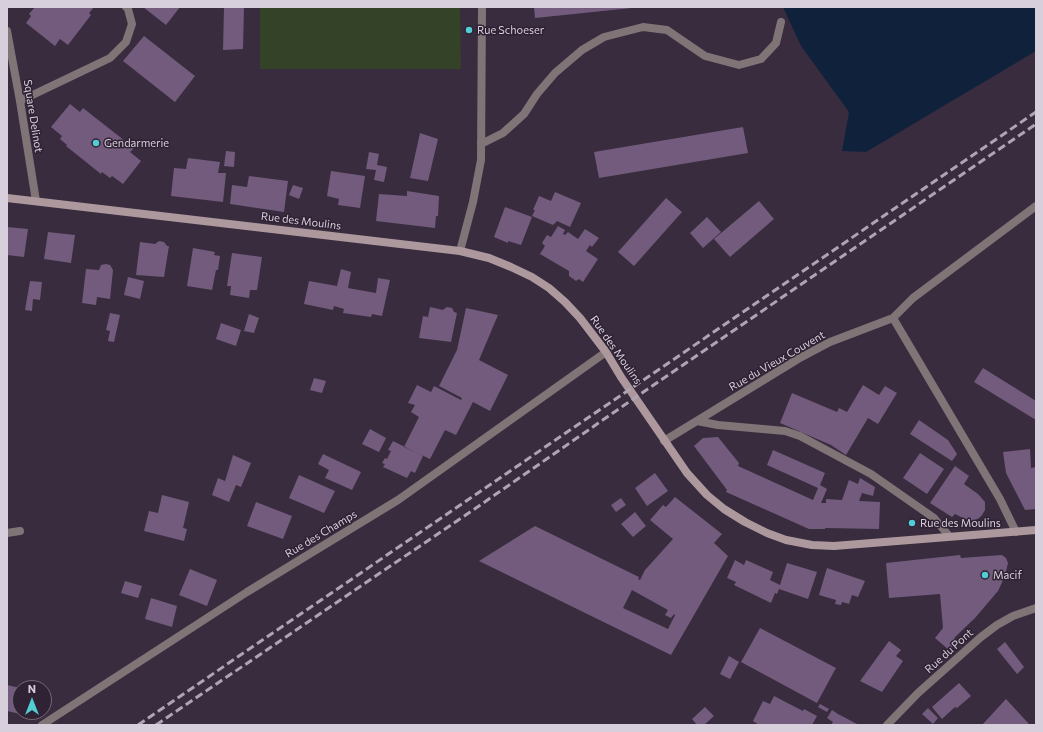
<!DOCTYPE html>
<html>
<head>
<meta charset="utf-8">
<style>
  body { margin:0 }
  #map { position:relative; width:1043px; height:732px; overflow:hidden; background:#392c3e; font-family:Commissioner,sans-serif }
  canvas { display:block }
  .frame { position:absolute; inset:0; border:8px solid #d7cfdb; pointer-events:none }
  .north { position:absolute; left:12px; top:680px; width:40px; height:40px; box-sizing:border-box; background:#2f2234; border:1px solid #726777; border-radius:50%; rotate:0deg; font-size:11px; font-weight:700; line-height:16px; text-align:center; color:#d7cfdb }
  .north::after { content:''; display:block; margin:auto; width:14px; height:18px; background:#52ccd5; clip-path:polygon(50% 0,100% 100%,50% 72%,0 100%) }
</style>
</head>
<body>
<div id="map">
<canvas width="1043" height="732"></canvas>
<div class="frame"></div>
<div class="north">N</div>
</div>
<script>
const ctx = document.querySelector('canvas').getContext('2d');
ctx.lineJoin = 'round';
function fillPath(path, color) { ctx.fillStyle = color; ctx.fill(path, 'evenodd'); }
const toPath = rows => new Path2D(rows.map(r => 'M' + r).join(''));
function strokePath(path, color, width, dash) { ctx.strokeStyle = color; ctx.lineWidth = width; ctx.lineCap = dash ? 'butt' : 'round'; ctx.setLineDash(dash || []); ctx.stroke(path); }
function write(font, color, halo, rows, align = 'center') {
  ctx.font = font + ' Commissioner,sans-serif'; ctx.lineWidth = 3; ctx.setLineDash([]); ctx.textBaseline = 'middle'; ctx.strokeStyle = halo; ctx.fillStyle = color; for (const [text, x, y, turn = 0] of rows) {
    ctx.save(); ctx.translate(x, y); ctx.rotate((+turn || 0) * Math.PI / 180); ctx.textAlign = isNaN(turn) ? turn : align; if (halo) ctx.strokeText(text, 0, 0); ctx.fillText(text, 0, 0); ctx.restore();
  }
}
const green = toPath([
  [260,7,460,7,461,69,260,69]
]);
const water = toPath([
  [783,7,1036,7,1036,51,866,152,842,151,849,112,801,46]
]);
const building = toPath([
  [35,7,94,7,89,13,91,15,68,45,60,39,55,46,26,23,31,16,29,14],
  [143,7,180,7,166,25],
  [224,7,244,7,243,49,223,50],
  [534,7,632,7,632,8,535,18],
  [144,36,195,76,175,102,123,61],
  [70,104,80,112,83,108,134,148,130,152,141,161,123,184,112,176,110,178,102,172,101,174,66,146,67,145,60,139,62,136,51,127],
  [743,127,748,153,599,178,594,152],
  [420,133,438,139,428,181,410,178],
  [226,151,235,152,234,167,224,166],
  [369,152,379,154,377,165,387,167,384,182,374,180,376,170,366,169],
  [188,158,220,162,218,173,226,173,223,202,171,196,174,168,186,169],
  [331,171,365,176,360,208,338,205,339,199,327,196],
  [249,176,288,181,284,212,230,204,232,185,247,187],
  [293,185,303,188,299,199,289,195],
  [407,191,439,196,438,216,436,216,435,228,376,221,379,194,407,196],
  [555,192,581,203,570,227,557,221,553,225,532,216,535,210,533,210,539,196,551,201],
  [666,198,682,212,634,266,618,252],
  [759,201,774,219,730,257,714,239],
  [505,207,532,217,521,245,508,241,508,243,494,237],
  [707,217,721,232,703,248,690,233],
  [558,226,565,230,563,234,565,235,568,232,578,239,585,229,599,238,592,247,590,245,586,251,598,259,583,282,579,279,576,281,569,276,569,271,540,254,545,246,542,243,547,235,551,237],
  [7,227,28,229,24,257,7,255],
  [48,232,75,235,71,263,44,259],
  [159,241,164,242,167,246,169,246,164,277,136,275,140,242,155,244],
  [193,248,215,252,214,255,220,256,218,270,216,270,212,290,187,286],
  [232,253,262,257,257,290,250,290,249,298,230,295,231,286,227,286],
  [106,264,110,265,113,270,110,299,97,297,96,305,82,303,86,269,99,270,101,265],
  [341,269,351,272,348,288,376,293,378,278,390,280,382,316,372,314,371,317,343,313,344,309,334,306,333,310,304,304,309,281,337,286],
  [128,277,144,281,140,299,124,295],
  [30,281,42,282,40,300,33,299,32,311,25,310],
  [430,307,443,310,444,309,447,307,452,308,454,312,457,313,451,342,419,338,423,316,428,317],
  [466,308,498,315,479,360,508,375,490,411,473,402,456,435,445,430,430,459,404,447,419,417,411,412,415,405,408,403,417,385,431,392,434,386,461,400,462,398,439,386,457,350],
  [110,313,120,315,114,342,108,341,110,331,106,330],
  [249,314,259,318,254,333,244,331],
  [221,323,241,330,236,346,216,339],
  [983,368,1036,401,1036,420,974,382],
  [314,378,326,381,322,393,310,390],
  [863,385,879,395,885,386,897,393,878,424,868,418,846,455,831,445,780,423,792,393,837,412,839,408,847,412],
  [919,420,948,440,957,454,952,461,910,434],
  [370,429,386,438,379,452,362,444],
  [718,437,739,463,738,466,813,500,818,488,767,465,773,450,825,473,820,485,827,489,821,503,826,503,826,499,842,500,849,480,858,484,860,478,875,487,873,496,862,493,859,501,880,502,879,529,825,528,825,529,809,529,726,492,727,490,694,446,703,438],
  [393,441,423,456,415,473,411,471,407,478,383,467,385,464,382,463,385,458,387,459,391,451,388,450],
  [1030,449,1031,468,1036,467,1036,509,1025,510,1006,473,1003,452],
  [920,453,944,469,927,494,903,478],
  [323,454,361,472,352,490,325,478,329,470,318,464],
  [233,455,251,463,241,487,236,485,229,502,212,495,218,478,225,481],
  [955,466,969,476,964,484,978,494,985,502,985,510,982,515,979,518,973,521,963,518,955,514,952,517,930,503],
  [655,473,668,491,647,506,635,488],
  [299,475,335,491,324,513,289,498],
  [162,495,189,502,183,528,187,529,184,541,144,531,149,511,158,513],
  [675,497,722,534,714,543,728,556,671,655,479,561,535,526,639,577,638,579,640,580,645,570,673,539,650,520,663,505,666,507],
  [632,590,668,610,665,615,671,618,674,614,675,615,668,629,623,608],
  [621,498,626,505,616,512,611,505],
  [256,502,292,516,283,539,247,526],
  [635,512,646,526,633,537,621,524],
  [960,555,961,558,1002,555,1006,558,1008,563,1005,576,998,591,975,618,954,638,958,642,949,650,935,638,943,628,940,594,889,598,886,563],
  [735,560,744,565,746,560,773,572,770,580,780,585,787,563,817,572,808,599,779,589,777,594,775,593,771,603,734,585,736,582,727,578],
  [827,568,865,581,858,597,852,595,849,604,842,602,841,605,835,604,836,600,819,595],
  [190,569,217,580,207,606,179,595],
  [125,581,142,586,138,598,121,593],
  [151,598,177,606,172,627,145,619],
  [760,628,836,668,817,703,741,662],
  [889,641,901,650,896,656,903,661,882,692,860,681],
  [1005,642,1024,667,1017,674,997,649],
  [729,656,739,662,730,679,720,674],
  [959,683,971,696,957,708,955,707,942,719,932,707],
  [7,685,20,688,20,712,26,712,25,715,7,711],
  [774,696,803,711,804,709,817,716,812,725,759,725,753,721,763,701,770,704],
  [1006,699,1029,724,1028,725,982,725],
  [820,704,829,709,827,712,818,707],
  [705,707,714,716,704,725,697,725,692,719],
  [928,708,938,718,933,724,922,714],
  [832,710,838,714,859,725,831,725,833,722,827,718]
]);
const service = toPath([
  [7,31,20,101,36,201],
  [20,101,110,58,126,42,132,24,128,9,126,7],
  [481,144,503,133,524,114,537,94,555,73,582,50,604,37,643,27,667,30,705,56,739,65,761,59,776,43,781,22]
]);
const minor = toPath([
  [460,251,473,202,481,160,482,7],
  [893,318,1000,499,1016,532],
  [697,421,718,425,785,431,800,436,871,474,934,518,949,536],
  [664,441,798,359,830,342,893,318,913,298,1036,206],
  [7,533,20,531],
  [42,725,247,592,398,500,606,352],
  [887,725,918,693,981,637,997,625,1013,616,1036,608]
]);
const secondary = toPath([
  [7,198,460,251,489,258,511,267,532,277,549,288,565,302,580,318,606,352,621,377,687,473,707,495,724,509,745,522,767,533,786,540,812,545,834,546,1036,530]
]);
const rail = toPath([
  [138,725,1036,112],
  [156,725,476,508,623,406,1036,124]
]);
const markers = [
  [469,30,4,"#52ccd5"],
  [96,143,4,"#52ccd5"],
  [912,523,4,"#52ccd5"],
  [985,575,4,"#52ccd5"]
];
const poiNames = [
  ["Rue Schoeser",477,30],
  ["Gendarmerie",104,143],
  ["Rue des Moulins",920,523],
  ["Macif",993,575]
];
const streetNames = [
  ["Square Delinot",33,116,81],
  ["Rue des Moulins",301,221,7],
  ["Rue des Moulins",616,350,55],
  ["Rue du Vieux Couvent",777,361,-30],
  ["Rue des Champs",321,534,-31],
  ["Rue du Pont",949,651,-42]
];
fillPath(green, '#344228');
fillPath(water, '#10213c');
fillPath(building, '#725b7c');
strokePath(service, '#817477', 8);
strokePath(minor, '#817477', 8);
strokePath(secondary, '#ad999d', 8);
strokePath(rail, '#aea4b2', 3, [8, 4]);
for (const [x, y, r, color] of markers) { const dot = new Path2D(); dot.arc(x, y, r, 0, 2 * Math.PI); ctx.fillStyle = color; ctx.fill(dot); strokePath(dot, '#2f2234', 1.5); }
write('11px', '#d7cfdb', '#2f2234', poiNames, 'left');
write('11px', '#d7cfdb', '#2f2234', streetNames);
</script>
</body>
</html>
